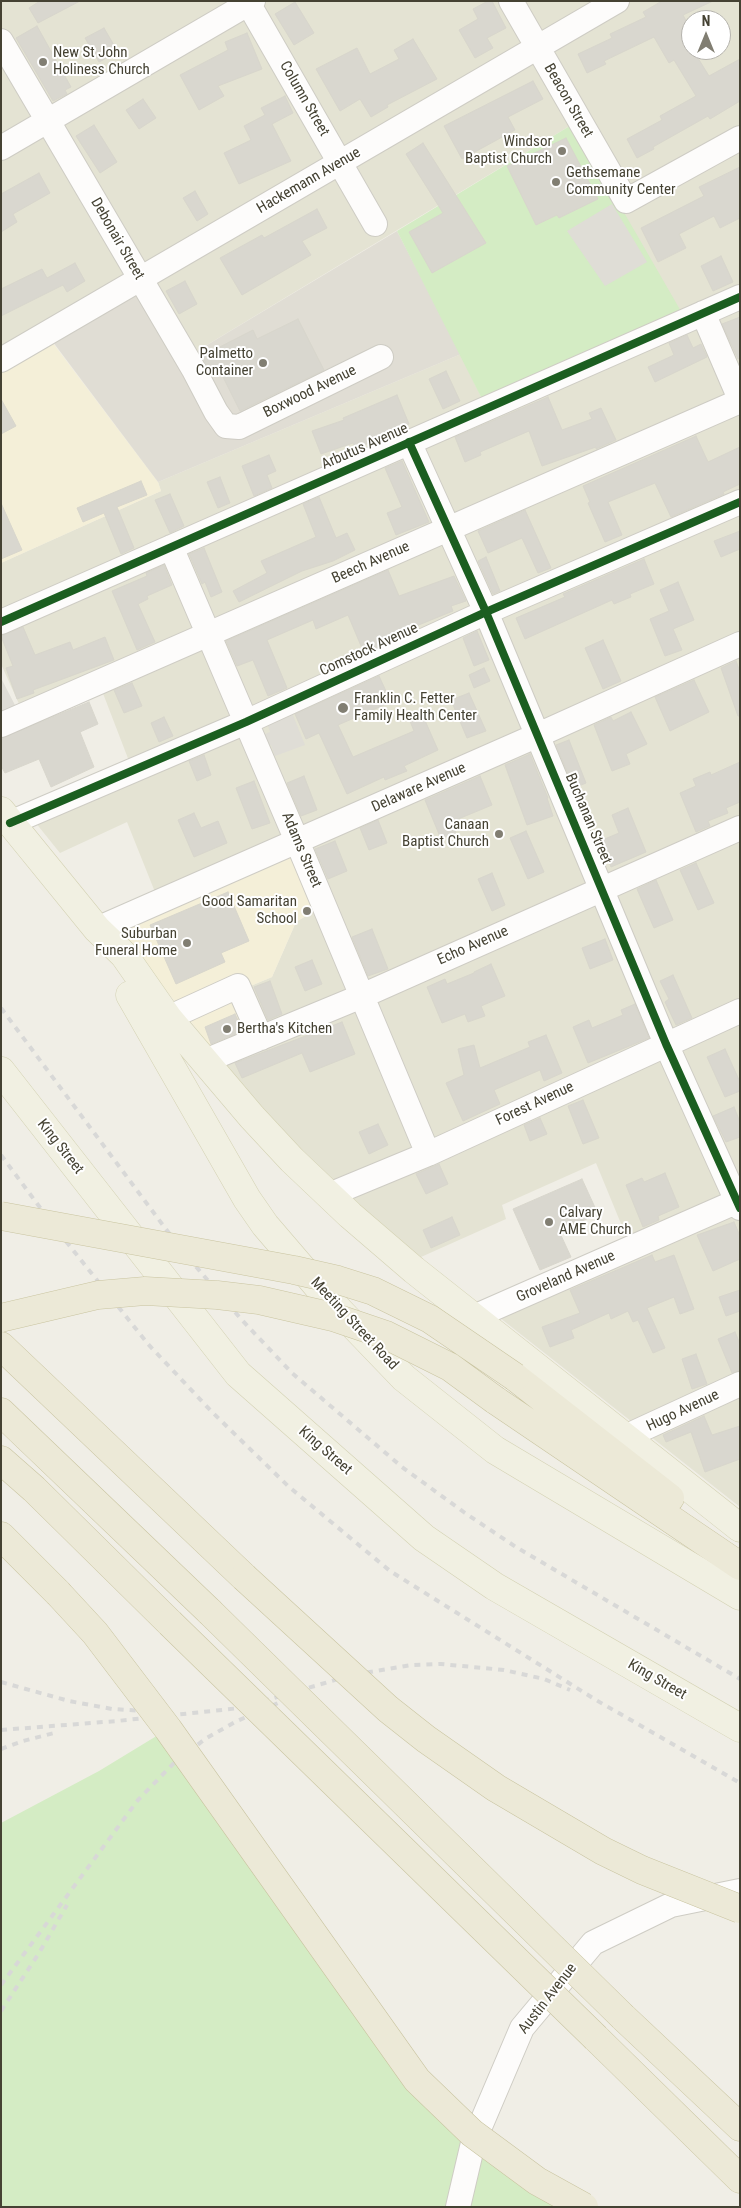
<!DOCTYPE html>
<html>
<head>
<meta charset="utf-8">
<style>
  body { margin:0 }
  #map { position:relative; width:741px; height:2208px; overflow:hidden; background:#f0eee6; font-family:"Roboto Condensed",sans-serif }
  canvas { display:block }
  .frame { position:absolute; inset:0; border:2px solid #454233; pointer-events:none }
  .north { position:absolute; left:681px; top:10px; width:50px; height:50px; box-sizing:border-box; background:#fff; border:1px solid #b5b3ad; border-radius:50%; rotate:0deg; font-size:14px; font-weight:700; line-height:20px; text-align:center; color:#454233 }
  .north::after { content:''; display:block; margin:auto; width:18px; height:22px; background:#817e72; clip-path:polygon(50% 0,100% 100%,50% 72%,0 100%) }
</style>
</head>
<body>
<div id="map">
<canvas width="741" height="2208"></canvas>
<div class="frame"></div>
<div class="north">N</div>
</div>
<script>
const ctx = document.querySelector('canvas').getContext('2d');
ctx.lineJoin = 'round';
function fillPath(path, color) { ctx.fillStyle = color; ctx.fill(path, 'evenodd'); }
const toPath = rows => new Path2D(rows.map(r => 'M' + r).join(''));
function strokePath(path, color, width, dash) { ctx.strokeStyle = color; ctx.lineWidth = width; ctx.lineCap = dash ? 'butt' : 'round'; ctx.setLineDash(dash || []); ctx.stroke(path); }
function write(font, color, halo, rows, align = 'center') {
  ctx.font = font + ' "Roboto Condensed",sans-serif'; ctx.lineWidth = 4; ctx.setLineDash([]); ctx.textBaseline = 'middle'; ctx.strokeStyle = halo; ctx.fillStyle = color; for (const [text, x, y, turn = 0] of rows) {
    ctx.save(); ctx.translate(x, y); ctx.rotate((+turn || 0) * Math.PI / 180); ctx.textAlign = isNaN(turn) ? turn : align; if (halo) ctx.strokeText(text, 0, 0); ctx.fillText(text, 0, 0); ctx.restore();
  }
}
const residential = toPath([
  [1,1,740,1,740,1507,490,1310,631,1248,596,1163,502,1205,506,1219,421,1257,385,1230,301,1154,218,1056,248,987,272,977,296,922,324,905,159,902,127,822,60,853,35,822,129,761,99,683,24,715,1,664,1,563,161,491,158,482,461,354,482,399,573,124,187,357,141,279,1,360],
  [691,20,721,20,721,50,691,50]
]);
const commercial = toPath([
  [46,334,158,482,161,491,1,563,1,360],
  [297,841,324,905,296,922,272,977,248,987,266,1036,218,1056,121,933,121,929]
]);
const industrial = toPath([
  [397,231,461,354,158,482,47,334,141,279,187,357]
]);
const green = toPath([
  [573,124,682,313,482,399,397,231],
  [168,1729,400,2057,584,2207,1,2207,1,1823,99,1771]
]);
const parking = toPath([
  [612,204,647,262,605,286,567,231],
  [1,678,17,709,1,715],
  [288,703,305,745,275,756,271,745,259,751,253,739,270,732,264,714]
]);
const building = toPath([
  [40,1,80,1,38,23,29,8,40,1],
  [488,1,492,1,506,28,487,38,493,48,475,58,459,30,478,19,473,9,488,1],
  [662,1,713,1,683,15,691,30,691,50,693,50,709,76,740,59,740,101,710,119,708,116,653,147,654,149,637,158,627,139,662,120,660,116,696,96,674,60,669,63,654,37,604,61,606,64,587,73,578,54,612,38,610,34,646,17,643,12,662,1],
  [295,2,314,33,294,45,275,14,295,2],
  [37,26,71,87,65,90,67,94,53,101,16,38,37,26],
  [104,28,118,52,99,62,85,38,104,28],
  [247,33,262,69,218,86,224,96,199,110,180,75,228,50,225,42,247,33],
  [413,39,437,79,387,105,388,107,371,117,360,99,340,111,316,69,357,48,370,74,399,59,394,50,413,39],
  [533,81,543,99,508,117,515,130,462,159,444,126,533,81],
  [285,96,293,113,272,124,291,161,239,184,224,153,251,140,244,126,265,115,261,108,285,96],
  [143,99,156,118,139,129,126,110,143,99],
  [94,125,117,162,100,173,76,136,94,125],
  [566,138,598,199,559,218,557,215,536,225,507,166,566,138],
  [423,143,486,243,432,273,409,232,443,213,406,154,423,143],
  [740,167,740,218,720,228,714,216,679,234,686,248,658,262,641,228,704,196,699,187,740,167],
  [39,173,50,193,13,214,17,222,1,232,1,194,39,173],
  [195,191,208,214,197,221,183,198,195,191],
  [317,209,327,228,302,241,311,255,242,295,220,258,262,235,264,238,317,209],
  [721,256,733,282,713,291,701,266,721,256],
  [75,263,85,281,67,292,63,285,1,316,1,289,42,269,47,278,75,263],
  [185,281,197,304,179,314,166,291,185,281],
  [740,317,740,358,738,359,722,324,740,317],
  [298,319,324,370,240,411,219,369,211,373,202,356,253,330,257,339,298,319],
  [687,335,693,348,701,344,707,357,655,382,648,367,674,355,669,343,687,335],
  [446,371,460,401,443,409,429,379,446,371],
  [397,395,409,424,356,449,353,443,321,454,312,431,344,420,343,418,397,395],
  [548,397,562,430,592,419,589,413,601,408,616,440,596,449,596,447,542,466,529,431,480,452,481,455,465,462,455,437,548,397],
  [1,399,16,426,1,434,1,399],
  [696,436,708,462,740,447,740,484,723,492,724,494,671,517,655,483,608,502,622,535,605,542,588,503,590,502,583,486,696,436],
  [269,455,276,471,267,475,272,488,254,496,242,466,269,455],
  [402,461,429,522,396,535,387,513,402,507,385,468,402,461],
  [220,477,230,503,218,508,207,482,220,477],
  [141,481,147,495,117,507,134,548,121,554,104,513,83,522,77,508,141,481],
  [170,494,184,526,170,533,155,500,170,494],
  [319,497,336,538,347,533,355,550,333,561,302,571,239,602,233,591,267,573,261,561,316,537,303,504,319,497],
  [1,503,22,550,1,559,1,503],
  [525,510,551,568,538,573,522,538,488,553,478,531,525,510],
  [740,531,740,549,721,557,714,541,740,531],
  [204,548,222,592,211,597,205,582,202,584,189,554,204,548],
  [486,557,500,591,493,594,478,561,486,557],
  [644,559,654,584,630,594,631,597,614,604,612,600,525,639,516,618,565,597,563,594,644,559],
  [164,565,172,585,147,596,148,599,138,604,155,642,137,650,112,591,147,576,146,573,164,565],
  [388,570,399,596,454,576,466,601,451,606,453,611,394,635,396,638,364,653,348,615,316,629,313,620,267,640,287,688,268,696,253,660,237,666,226,641,388,570],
  [678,582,694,620,673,629,682,650,665,656,650,619,669,611,660,590,678,582],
  [23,627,35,655,70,642,73,650,105,637,114,660,33,690,34,693,17,699,6,668,13,666,1,636,23,627],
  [477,631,489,660,474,666,463,638,477,631],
  [603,640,621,681,603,689,585,648,603,640],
  [736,661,740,672,740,716,738,716,721,668,736,661],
  [484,668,490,681,474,688,469,675,484,668],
  [379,676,391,702,338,725,353,757,414,731,410,721,423,716,438,750,404,766,407,771,385,780,384,777,347,794,319,733,306,739,295,714,379,676],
  [694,680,709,712,670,731,655,697,694,680],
  [132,683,142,706,124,713,114,690,132,683],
  [469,693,486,731,467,738,451,700,469,693],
  [89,702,98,724,80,732,94,767,51,787,39,759,5,773,1,766,1,738,89,702],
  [631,712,647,744,626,754,630,764,612,771,594,725,611,717,613,721,631,712],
  [164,717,173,736,159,742,151,723,164,717],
  [569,740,586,783,574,788,556,745,569,740],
  [530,754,548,798,547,798,553,816,527,825,505,765,530,754],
  [204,755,211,775,197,781,189,761,204,755],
  [740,762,740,802,726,808,728,813,708,821,710,826,696,832,680,793,696,786,693,779,710,772,711,775,740,762],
  [304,776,317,810,301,816,287,783,304,776],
  [480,776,492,805,451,822,456,833,441,839,425,800,480,776],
  [254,781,270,823,252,829,236,788,254,781],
  [628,808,646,852,611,867,600,841,619,833,612,815,628,808],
  [194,813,201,828,218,821,227,843,194,857,178,820,194,813],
  [378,820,387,843,369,850,360,828,378,820],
  [526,831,544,872,528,879,510,838,526,831],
  [335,841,347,871,328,879,315,849,335,841],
  [696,863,714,903,698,910,680,870,696,863],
  [492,873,505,905,492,911,478,879,492,873],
  [656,880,673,920,654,928,637,889,656,880],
  [228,892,249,941,221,953,225,962,176,984,150,925,228,892],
  [372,929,388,969,368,976,352,937,372,929],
  [605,939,613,960,590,969,582,948,605,939],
  [312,960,322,984,305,991,295,967,312,960],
  [491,964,505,996,481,1006,485,1016,468,1022,465,1014,442,1023,427,987,445,979,447,984,474,973,474,972,491,964],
  [673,975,692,1018,676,1025,665,1002,669,999,660,981,673,975],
  [270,981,282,1014,268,1020,254,987,270,981],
  [635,1004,649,1038,588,1063,573,1027,589,1020,592,1028,623,1015,621,1010,635,1004],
  [235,1014,243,1031,211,1044,205,1027,235,1014],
  [342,1022,355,1054,310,1072,302,1053,242,1078,235,1063,342,1022],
  [546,1035,562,1073,544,1081,540,1070,494,1090,500,1104,463,1121,446,1083,464,1075,458,1049,474,1045,480,1068,530,1047,528,1042,546,1035],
  [725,1049,740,1082,740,1091,725,1097,707,1057,725,1049],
  [583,1100,599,1138,583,1144,568,1106,583,1100],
  [734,1107,740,1122,740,1137,726,1142,713,1116,734,1107],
  [540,1118,547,1134,530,1141,524,1125,540,1118],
  [378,1124,388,1145,369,1154,359,1132,378,1124],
  [439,1164,448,1184,426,1194,416,1174,439,1164],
  [665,1173,679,1207,658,1216,659,1220,643,1227,626,1185,642,1178,644,1182,665,1173],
  [582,1179,598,1214,559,1231,571,1257,540,1270,513,1209,582,1179],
  [452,1217,460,1235,431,1248,423,1230,452,1217],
  [734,1222,740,1236,740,1259,713,1271,697,1235,734,1222],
  [652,1255,655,1262,674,1255,694,1309,680,1314,674,1297,647,1308,665,1348,653,1353,638,1320,633,1322,628,1311,611,1319,609,1313,571,1330,574,1338,550,1347,542,1327,580,1313,570,1290,652,1255],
  [740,1290,740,1311,726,1316,719,1297,740,1290],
  [735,1332,740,1344,740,1370,732,1373,718,1339,735,1332],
  [696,1354,707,1384,692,1389,682,1359,696,1354],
  [704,1416,712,1435,740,1426,740,1459,705,1472,691,1432,666,1442,663,1435,704,1416]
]);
const minor = toPath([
  [247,1,375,224],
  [511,1,626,201,740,138],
  [1,41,194,370,216,412,226,426,239,427,381,357],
  [1,148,253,1],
  [703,313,740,399],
  [1,360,617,1],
  [409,442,486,612,666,1044,740,1208],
  [171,547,297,841,428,1154],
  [1,622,740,297],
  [1,725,740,401],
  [10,823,246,722,486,612,740,502],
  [97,929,538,735,740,644],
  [168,1018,238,986,261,1038],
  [205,1061,362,996,740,828],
  [329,1195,428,1154,740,1011],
  [474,1317,740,1200],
  [625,1437,740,1384],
  [458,2207,473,2143,522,2028,593,1943,671,1905,740,1891]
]);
const major = toPath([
  [1,811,97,929,124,955,168,1018,252,1117,292,1160,350,1215,414,1270,740,1528],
  [130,995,247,1199,265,1225,331,1302,404,1378,495,1450,740,1596],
  [1,1071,238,1374,424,1538,494,1586,740,1728]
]);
const highway = toPath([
  [1,1346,244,1577],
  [515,1377,670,1498],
  [495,1400,740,1566],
  [1,1412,210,1612],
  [1,1460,34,1489,170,1623],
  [1,1536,58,1593],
  [623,2017,740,2127],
  [596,2038,740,2179]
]);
const rail = toPath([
  [1,1008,180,1248,241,1319,292,1373,402,1467,465,1513,516,1547,740,1679],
  [1,1155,53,1225,148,1344,211,1411,288,1486,390,1571,596,1700,740,1783],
  [1,1682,69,1701,112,1709,163,1712],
  [1,1730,117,1721,240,1708,352,1675,412,1665,441,1664,504,1670,544,1679,570,1690],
  [1,1749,23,1741,58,1732],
  [1,1985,138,1800,173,1764,205,1739,235,1722,278,1703],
  [1,2011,39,1953,67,1905]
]);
const highwayBridge = toPath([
  [1,1216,294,1270,338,1280,373,1291,430,1319,515,1377],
  [1,1318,98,1295,145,1291,217,1295,259,1300,333,1317,386,1335,450,1367,495,1400],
  [244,1577,388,1709,426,1739,496,1788,603,1851,642,1870,740,1909],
  [58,1593,95,1633,168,1729,417,2080,472,2133,537,2181,584,2207],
  [210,1612,623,2017],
  [170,1623,596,2038]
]);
const cycleway = toPath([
  [409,442,486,612,666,1044,740,1208],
  [1,622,740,297],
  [10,823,246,722,486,612,740,502]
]);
const markers = [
  [43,62,5,"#817e72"],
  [562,151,5,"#817e72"],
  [556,182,5,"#817e72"],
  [263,363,5,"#817e72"],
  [343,708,6,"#817e72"],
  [499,834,5,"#817e72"],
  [307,911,5,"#817e72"],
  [187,943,5,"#817e72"],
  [227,1029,5,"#817e72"],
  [549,1222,5,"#817e72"]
];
const poiNames = [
  ["New St John",53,53],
  ["Holiness Church",53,70],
  ["Windsor",552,142,"right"],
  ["Baptist Church",552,159,"right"],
  ["Gethsemane",566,173],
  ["Community Center",566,190],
  ["Palmetto",253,354,"right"],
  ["Container",253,371,"right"],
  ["Franklin C. Fetter",354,699],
  ["Family Health Center",354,716],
  ["Canaan",489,825,"right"],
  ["Baptist Church",489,842,"right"],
  ["Good Samaritan",297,902,"right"],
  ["School",297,919,"right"],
  ["Suburban",177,934,"right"],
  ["Funeral Home",177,951,"right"],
  ["Bertha's Kitchen",237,1029],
  ["Calvary",559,1213],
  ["AME Church",559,1230]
];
const streetNames = [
  ["Column Street",304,99,60],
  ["Beacon Street",568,101,60],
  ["Hackemann Avenue",309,181,-30],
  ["Debonair Street",117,239,60],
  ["Boxwood Avenue",310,392,-26],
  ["Arbutus Avenue",365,447,-24],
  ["Beech Avenue",371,563,-24],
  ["Comstock Avenue",369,650,-25],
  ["Delaware Avenue",419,788,-24],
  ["Buchanan Street",588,819,67],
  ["Adams Street",301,850,67],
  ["Echo Avenue",473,946,-24],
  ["Forest Avenue",535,1104,-25],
  ["King Street",60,1147,52],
  ["Groveland Avenue",566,1277,-24],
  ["Meeting Street Road",354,1324,47],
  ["Hugo Avenue",683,1411,-25],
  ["King Street",325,1451,41],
  ["King Street",657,1680,30],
  ["Austin Avenue",548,1999,-52]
];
fillPath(residential, '#e4e3d3');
fillPath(commercial, '#f4efd8');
fillPath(industrial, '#e0ddd4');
fillPath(green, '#d4ecc4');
fillPath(parking, '#dfddd6');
fillPath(building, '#d9d7cf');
strokePath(building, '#d8d6cc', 1);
strokePath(minor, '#ceccc4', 26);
strokePath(major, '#d3d1b2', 29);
strokePath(highway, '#c9c4a0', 29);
strokePath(minor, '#fdfcfb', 24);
strokePath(major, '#f1f0e2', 28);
strokePath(highway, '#ece9d7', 28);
strokePath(rail, '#d8d8d7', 4, [6, 6]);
strokePath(highwayBridge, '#c9c4a0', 29, []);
strokePath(highwayBridge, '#ece9d7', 28);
strokePath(cycleway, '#1b5e20', 8);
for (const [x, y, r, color] of markers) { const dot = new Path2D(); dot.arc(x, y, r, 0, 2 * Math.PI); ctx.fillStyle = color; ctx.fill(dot); strokePath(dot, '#fff', 2); }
write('15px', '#454233', '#fff', poiNames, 'left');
write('15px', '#454233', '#fff', streetNames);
</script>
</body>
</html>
